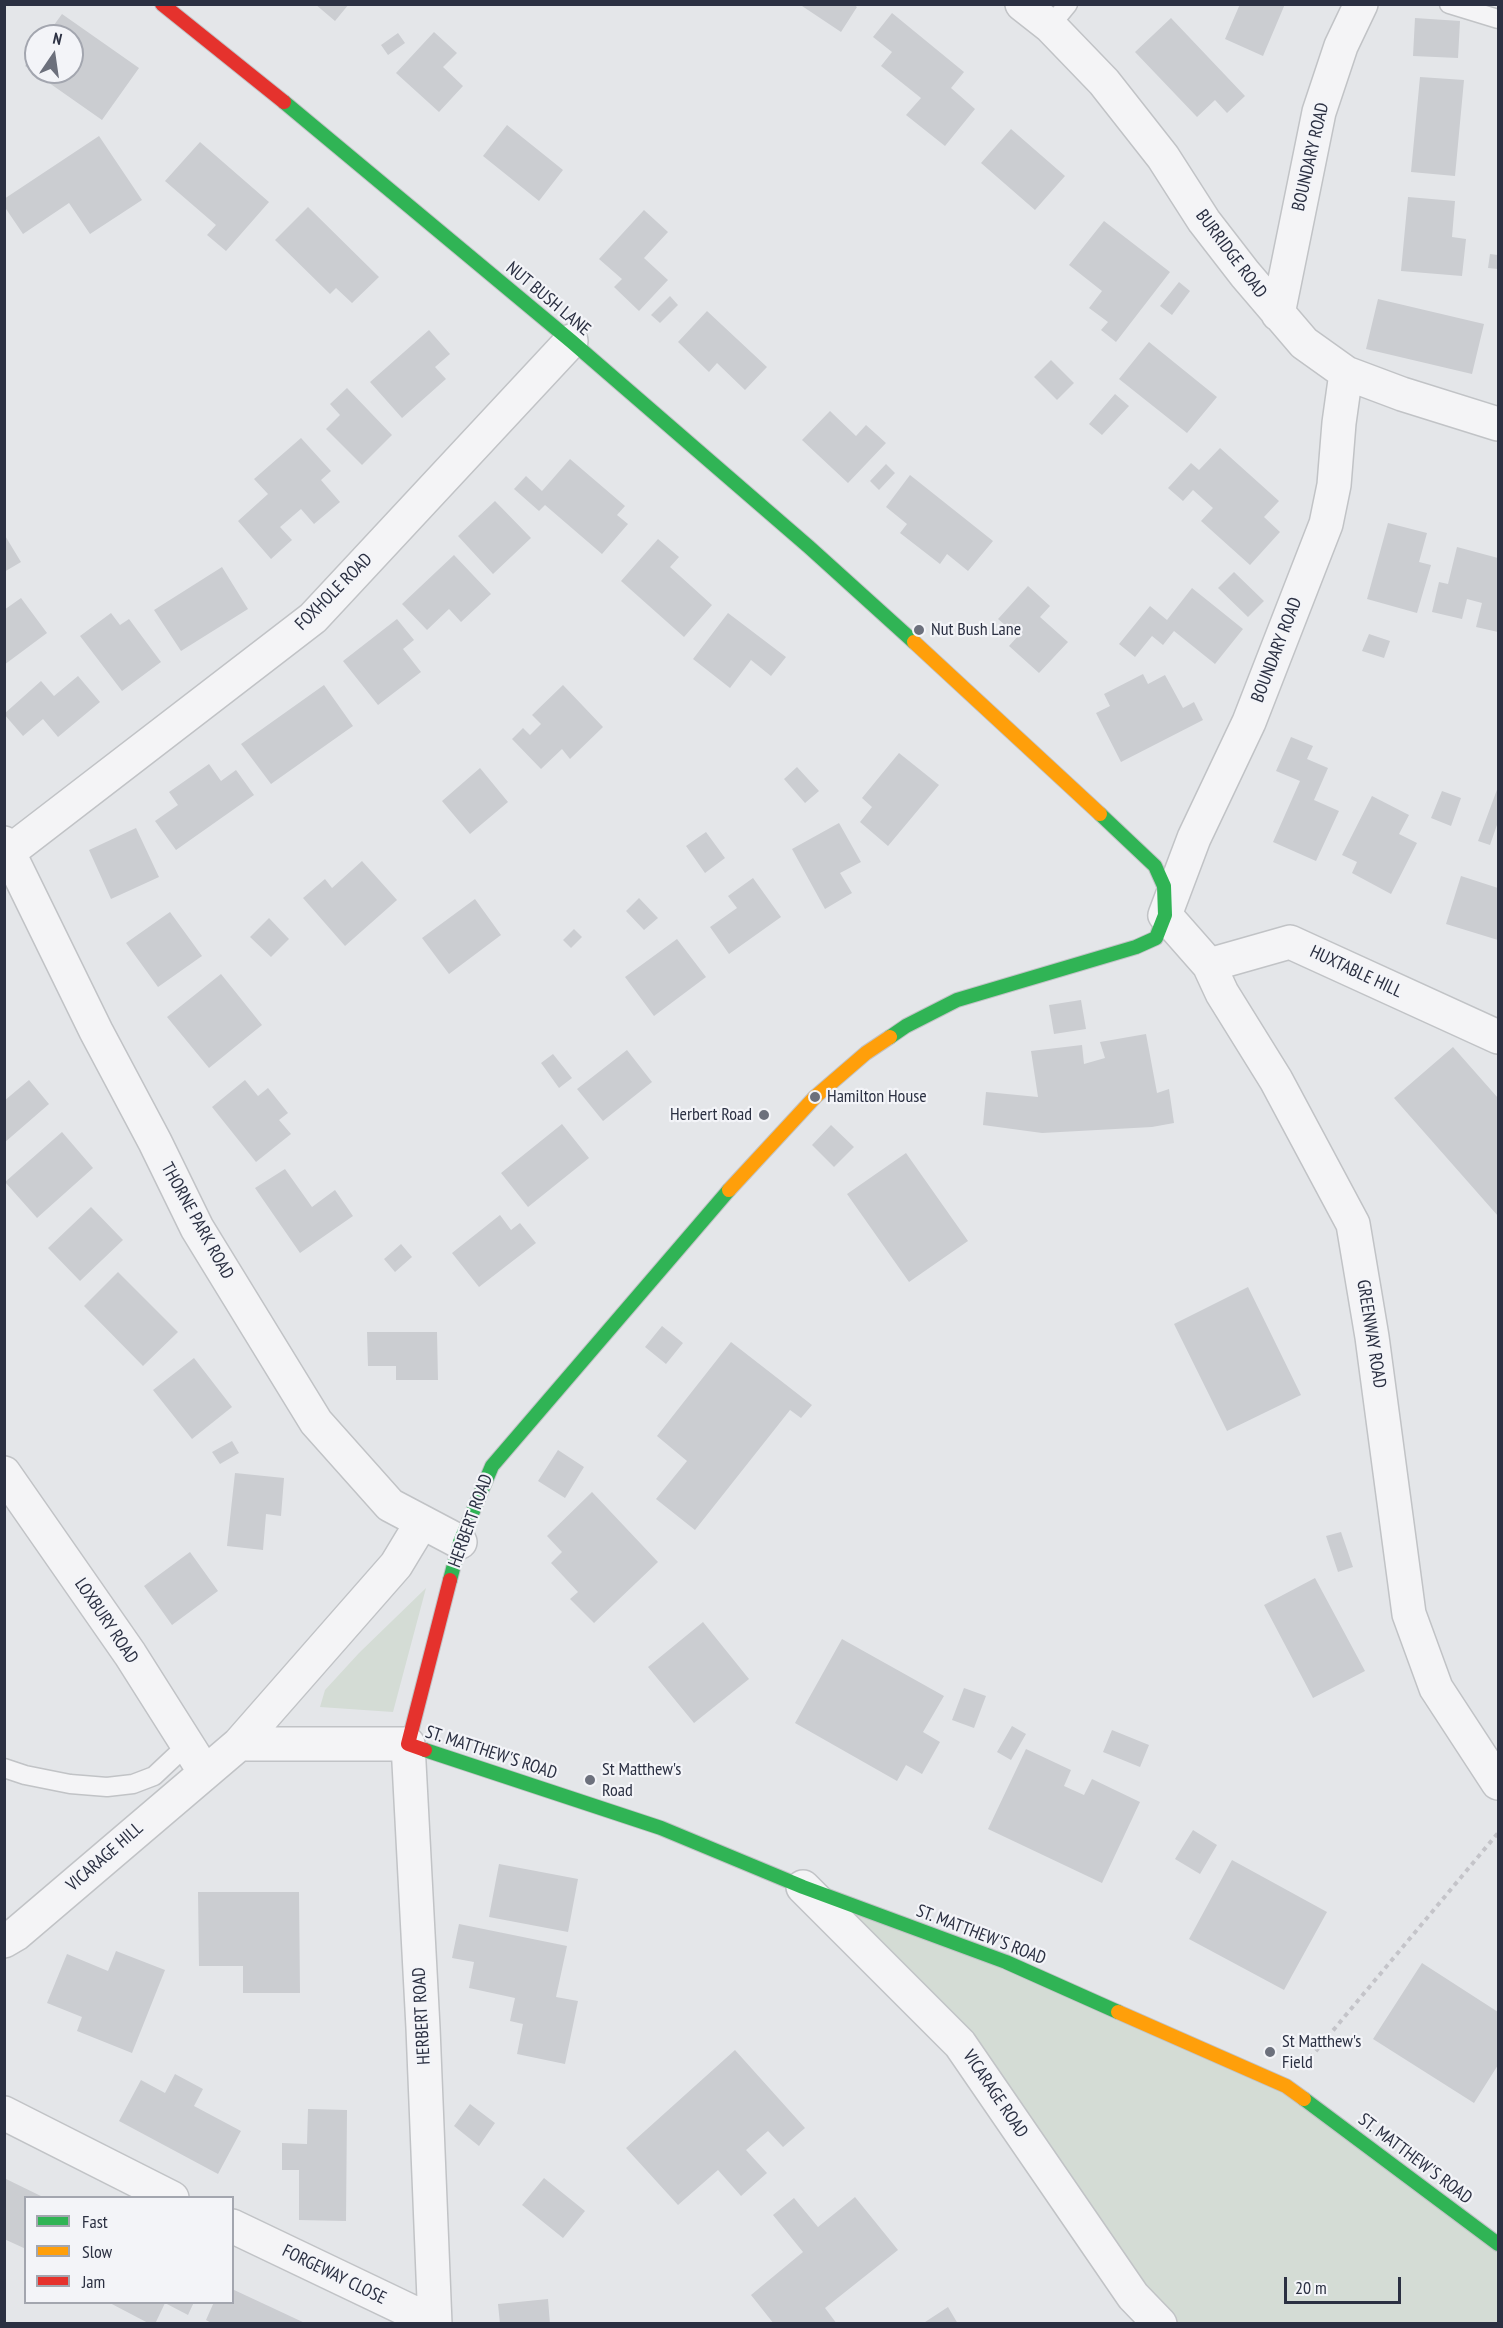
<!DOCTYPE html>
<html>
<head>
<meta charset="utf-8">
<style>
  body { margin:0 }
  #map { position:relative; width:1503px; height:2328px; overflow:hidden; background:#e4e6e9; font-family:"PT Sans Narrow",sans-serif }
  canvas { display:block }
  .frame { position:absolute; inset:0; border:6px solid #2b3042; pointer-events:none }
  .legend { position:absolute; left:24px; top:2196px; width:210px; height:108px; box-sizing:border-box; background:#f3f4f8; border:2px solid #a3a6af; margin:0; padding:8px 10px; list-style:none; font-size:18px; color:#2b3042 }
  .legend li { display:flex; align-items:center; gap:12px; height:30px }
  .legend b { width:30px; border:2px solid #a3a6af }
  .north { position:absolute; left:24px; top:24px; width:60px; height:60px; box-sizing:border-box; background:#f3f4f8; border:2px solid #a3a6af; border-radius:50%; rotate:13deg; font-size:16px; font-weight:700; line-height:24px; text-align:center; color:#2b3042 }
  .north::after { content:''; display:block; margin:auto; width:21px; height:27px; background:#6c707c; clip-path:polygon(50% 0,100% 100%,50% 72%,0 100%) }
  .scale { position:absolute; left:1284px; top:2277px; width:117px; height:27px; box-sizing:border-box; border:3px solid #2b3042; border-top:0; padding-left:8px; font-size:18px; line-height:21px; white-space:nowrap; color:#2b3042; -webkit-text-stroke:4px #f3f4f8; paint-order:stroke }
</style>
</head>
<body>
<div id="map">
<canvas width="1503" height="2328"></canvas>
<div class="frame"></div>
<ul class="legend">
<li><b style="height:8px;background:#30b455"></b>Fast</li>
<li><b style="height:8px;background:#ff9f0a"></b>Slow</li>
<li><b style="height:8px;background:#e5322d"></b>Jam</li>
</ul>
<div class="north">N</div>
<div class="scale">20 m</div>
</div>
<script>
const ctx = document.querySelector('canvas').getContext('2d');
ctx.lineJoin = 'round';
function fillPath(path, color) { ctx.fillStyle = color; ctx.fill(path, 'evenodd'); }
const toPath = rows => new Path2D(rows.map(r => 'M' + r).join(''));
function strokePath(path, color, width, dash) { ctx.strokeStyle = color; ctx.lineWidth = width; ctx.lineCap = dash ? 'butt' : 'round'; ctx.setLineDash(dash || []); ctx.stroke(path); }
function write(font, color, halo, rows, align = 'center') {
  ctx.font = font + ' "PT Sans Narrow",sans-serif'; ctx.lineWidth = 4.5; ctx.setLineDash([]); ctx.textBaseline = 'middle'; ctx.strokeStyle = halo; ctx.fillStyle = color; for (const [text, x, y, turn = 0] of rows) {
    ctx.save(); ctx.translate(x, y); ctx.rotate((+turn || 0) * Math.PI / 180); ctx.textAlign = isNaN(turn) ? turn : align; if (halo) ctx.strokeText(text, 0, 0); ctx.fillText(text, 0, 0); ctx.restore();
  }
}
const green = toPath([
  [426,1588,393,1712,320,1707,325,1690,359,1653],
  [803,1887,1286,2086,1498,2244,1498,2323,1160,2323,960,2044]
]);
const building = toPath([
  [315,4,349,4,335,21],
  [799,4,853,4,857,7,841,32],
  [1240,4,1285,4,1263,56,1225,39],
  [892,13,964,72,951,88,975,109,945,146,906,115,921,98,881,66,892,52,873,37],
  [62,14,139,68,102,120,25,66,36,51,36,72,72,72,72,36,46,36],
  [1171,18,1245,96,1227,113,1215,100,1197,117,1135,52],
  [1415,18,1460,21,1458,58,1413,56],
  [434,32,457,53,443,67,463,86,439,112,396,73],
  [398,33,405,43,388,55,381,45],
  [1420,77,1464,80,1455,176,1411,172],
  [507,125,563,170,539,201,483,156],
  [1011,129,1065,176,1035,210,981,163],
  [99,136,142,200,90,234,69,203,23,234,4,206,4,199],
  [200,142,269,202,226,251,207,235,216,225,165,181],
  [1408,197,1455,201,1452,237,1466,239,1462,276,1401,271],
  [308,207,379,277,352,303,336,288,330,294,275,240],
  [644,210,668,232,644,258,668,280,639,311,614,287,622,279,599,259],
  [1104,221,1170,272,1116,342,1101,330,1108,322,1089,308,1102,291,1069,265],
  [1490,254,1498,255,1498,269,1488,268],
  [1179,282,1190,291,1172,315,1160,306],
  [670,296,678,305,660,323,651,315],
  [1378,299,1484,324,1472,374,1366,349],
  [707,311,767,367,745,390,717,363,709,372,678,342],
  [429,330,450,354,435,367,446,379,402,418,370,382],
  [1149,342,1217,397,1187,433,1119,379],
  [1051,360,1074,383,1057,400,1034,377],
  [347,388,392,435,362,465,326,429,340,415,330,404],
  [1115,394,1129,406,1102,435,1089,424],
  [830,411,856,436,866,425,886,443,848,483,802,440],
  [301,438,331,471,321,480,340,502,314,524,301,509,280,527,292,540,271,559,238,521,268,494,254,479],
  [1220,448,1279,501,1264,517,1280,532,1250,565,1201,521,1213,508,1193,490,1183,501,1168,488,1191,463,1199,470],
  [570,459,625,506,617,515,628,524,602,554,545,505,539,511,514,489,526,476,542,491],
  [886,464,895,473,879,490,870,481],
  [910,475,993,541,968,571,947,554,940,564,900,533,907,524,886,507],
  [495,501,531,538,493,574,458,536],
  [1388,523,1427,533,1419,562,1431,565,1417,613,1367,599],
  [4,534,21,562,4,572],
  [658,539,679,557,670,567,712,605,684,637,621,581],
  [1457,547,1498,558,1498,632,1476,627,1482,603,1467,599,1462,619,1432,612,1439,582,1448,584],
  [454,555,491,594,461,622,449,609,427,630,402,604],
  [222,567,248,609,181,651,154,610],
  [1234,572,1264,601,1248,617,1218,588],
  [1028,586,1050,606,1040,617,1068,642,1039,673,1009,646,1018,636,998,619],
  [1192,588,1243,629,1215,664,1174,631,1163,645,1152,636,1135,657,1119,644,1150,606,1167,620],
  [21,598,47,633,4,665,4,610],
  [111,613,120,625,129,619,161,662,122,691,80,636],
  [728,613,786,657,771,676,751,660,730,688,693,659],
  [397,619,414,640,403,649,421,672,378,705,343,661],
  [1369,634,1390,641,1384,658,1362,651],
  [1143,674,1148,684,1165,675,1183,708,1194,702,1203,720,1121,762,1096,713,1110,706,1104,694],
  [78,676,100,702,58,737,43,719,23,736,4,714,41,681,54,696],
  [324,685,353,726,271,784,241,744],
  [563,685,603,727,570,759,562,749,541,769,512,739,523,728,530,735,541,724,532,715],
  [1291,737,1313,746,1307,759,1328,768,1314,800,1339,811,1316,861,1273,842,1300,781,1276,771],
  [899,753,939,785,888,846,860,822,872,807,862,798],
  [209,764,221,781,236,770,254,795,176,850,155,821,178,805,169,792],
  [797,767,819,791,805,803,784,779],
  [480,768,508,802,470,834,442,801],
  [1498,787,1498,822,1490,845,1478,841],
  [1442,791,1461,798,1451,826,1431,818],
  [1372,796,1409,815,1399,834,1417,843,1391,894,1352,873,1357,862,1342,855],
  [839,823,861,862,840,873,852,893,825,909,792,849],
  [136,828,159,877,111,899,89,850],
  [706,832,725,858,705,873,686,846],
  [362,861,397,900,345,946,303,898,325,879,332,888],
  [1461,876,1498,888,1498,940,1446,924],
  [753,878,781,917,729,954,710,927,737,908,728,896],
  [639,898,658,918,644,930,626,911],
  [475,899,501,935,449,974,422,938],
  [170,912,202,956,158,987,126,943],
  [269,918,289,939,271,957,250,937],
  [574,929,582,937,571,948,563,940],
  [677,939,706,977,654,1016,625,977],
  [221,974,262,1025,209,1068,167,1017],
  [1081,1000,1086,1029,1054,1034,1049,1005],
  [1146,1034,1157,1093,1169,1089,1174,1123,1152,1127,1042,1133,983,1125,986,1092,1038,1097,1031,1051,1082,1045,1084,1064,1105,1058,1100,1042],
  [1453,1047,1498,1098,1498,1216,1394,1098],
  [627,1050,652,1082,603,1121,577,1089],
  [553,1054,572,1078,559,1088,541,1063],
  [29,1080,49,1104,4,1143,4,1101],
  [245,1080,258,1096,268,1088,288,1113,279,1120,291,1134,256,1162,212,1107],
  [562,1124,589,1158,528,1207,501,1173],
  [831,1125,854,1147,834,1167,812,1145],
  [62,1132,93,1168,37,1218,5,1182],
  [906,1153,968,1241,909,1282,847,1194],
  [285,1169,312,1207,335,1190,353,1216,300,1253,255,1188],
  [91,1207,123,1240,80,1281,48,1248],
  [500,1215,511,1230,520,1223,536,1243,479,1287,452,1253],
  [401,1244,412,1257,395,1272,384,1259],
  [118,1272,178,1332,143,1366,84,1306],
  [1248,1287,1301,1395,1227,1431,1174,1324],
  [662,1326,683,1343,666,1364,645,1347],
  [367,1332,437,1332,438,1380,396,1380,396,1366,368,1366],
  [731,1342,812,1405,801,1418,790,1410,695,1530,656,1499,687,1461,657,1436],
  [194,1358,232,1407,192,1439,153,1390],
  [232,1441,239,1453,220,1464,212,1452],
  [558,1450,584,1467,565,1498,538,1481],
  [235,1473,284,1478,281,1516,266,1514,263,1550,227,1546],
  [592,1492,658,1562,594,1623,570,1599,578,1592,551,1563,562,1552,547,1536],
  [1341,1532,1353,1567,1338,1572,1326,1536],
  [190,1552,218,1591,172,1625,144,1586],
  [1315,1578,1365,1671,1313,1698,1264,1605],
  [703,1622,749,1679,694,1723,648,1667],
  [842,1639,944,1696,923,1732,940,1742,922,1774,906,1765,897,1781,795,1723],
  [964,1688,986,1696,974,1728,952,1720],
  [1012,1726,1026,1734,1011,1760,997,1752],
  [1112,1730,1149,1745,1140,1767,1103,1752],
  [1026,1749,1071,1770,1064,1786,1084,1795,1092,1779,1140,1802,1102,1883,988,1829],
  [1193,1830,1217,1845,1200,1874,1175,1859],
  [1232,1860,1327,1912,1284,1990,1189,1939],
  [499,1864,578,1879,568,1932,489,1917],
  [198,1892,299,1892,300,1993,243,1993,243,1966,199,1966],
  [459,1924,567,1946,556,1997,578,2001,565,2064,517,2054,523,2024,510,2021,515,1998,469,1988,474,1962,452,1958],
  [116,1951,165,1970,132,2053,77,2031,82,2017,47,2003,67,1954,108,1971],
  [1422,1963,1498,2012,1498,2065,1474,2103,1373,2039],
  [735,2050,805,2128,783,2147,768,2131,746,2150,767,2173,741,2196,718,2170,678,2205,626,2148],
  [175,2074,203,2089,194,2106,241,2131,218,2174,119,2121,141,2080,165,2093],
  [470,2104,495,2123,479,2146,454,2126],
  [308,2109,347,2110,346,2221,299,2220,299,2170,282,2170,282,2143,307,2144],
  [4,2178,45,2198,26,2198,26,2249,4,2239],
  [544,2178,585,2211,563,2238,522,2205],
  [855,2197,898,2250,825,2308,837,2324,774,2324,751,2295,803,2252,773,2215,794,2198,818,2227],
  [232,2289,307,2324,213,2324,206,2320,214,2302,232,2302],
  [548,2299,550,2324,500,2324,498,2304],
  [108,2302,194,2302,188,2315,165,2303,155,2324,150,2324],
  [948,2307,958,2324,922,2324]
]);
const path = toPath([
  [1310,2058,1498,1833]
]);
const lane = toPath([
  [1449,4,1498,19],
  [1050,26,1068,4],
  [4,1768,25,1775,70,1784,107,1787,133,1784,154,1776,187,1745]
]);
const street = toPath([
  [1022,4,1050,26,1104,82,1163,157,1204,221,1245,274,1304,343,1346,373,1402,394,1498,424],
  [1278,314,1319,112,1341,46,1361,4],
  [1346,373,1339,423,1334,485,1326,524,1249,722,1194,838,1165,915,1209,965,1222,993,1276,1080,1353,1224,1372,1337,1409,1614,1436,1688,1498,1783],
  [4,843,96,1031,155,1142,197,1228,316,1422,390,1505,460,1542],
  [9,852,313,618,571,341],
  [1209,965,1290,942,1498,1037],
  [4,1473,130,1654,204,1771],
  [239,1744,408,1744,423,2028,435,2324],
  [803,1887,960,2044,1133,2296,1160,2324],
  [4,1941,16,1934,239,1744,396,1565,422,1522],
  [4,2113,172,2198],
  [232,2226,435,2323]
]);
const fast = toPath([
  [284,102,571,341,809,547,914,642],
  [890,1037,906,1026,957,1000,1136,947,1156,938,1165,915,1164,886,1155,866,1100,814],
  [450,1580,460,1542,492,1466,729,1190],
  [425,1750,661,1828,803,1887,1006,1962,1118,2012],
  [1304,2099,1498,2244]
]);
const slow = toPath([
  [914,642,1100,814],
  [729,1190,815,1097,866,1053,890,1037],
  [1118,2012,1286,2086,1304,2099]
]);
const jam = toPath([
  [162,4,284,102],
  [425,1750,408,1744,450,1580]
]);
const markers = [
  [919,630,6,"#6c707c"],
  [815,1097,6,"#6c707c"],
  [764,1115,6,"#6c707c"],
  [590,1780,6,"#6c707c"],
  [1270,2052,6,"#6c707c"]
];
const streetNames = [
  ["BOUNDARY ROAD",1311,157,-77],
  ["BURRIDGE ROAD",1231,254,53],
  ["NUT BUSH LANE",548,299,40],
  ["FOXHOLE ROAD",334,592,-45],
  ["BOUNDARY ROAD",1277,650,-69],
  ["HUXTABLE HILL",1356,972,25],
  ["THORNE PARK ROAD",197,1221,61],
  ["GREENWAY ROAD",1371,1334,81],
  ["HERBERT ROAD",471,1521,-70],
  ["LOXBURY ROAD",106,1621,56],
  ["ST. MATTHEW'S ROAD",491,1753,18],
  ["VICARAGE HILL",105,1857,-41],
  ["ST. MATTHEW'S ROAD",981,1935,21],
  ["HERBERT ROAD",422,2016,-93],
  ["VICARAGE ROAD",995,2094,56],
  ["ST. MATTHEW'S ROAD",1415,2159,37],
  ["FORGEWAY CLOSE",334,2275,26]
];
const poiNames = [
  ["Nut Bush Lane",931,630],
  ["Hamilton House",827,1097],
  ["Herbert Road",752,1115,"right"],
  ["St Matthew's",602,1770],
  ["Road",602,1791],
  ["St Matthew's",1282,2042],
  ["Field",1282,2063]
];
fillPath(green, '#d4dcd5');
fillPath(building, '#cbcdd1');
strokePath(lane, '#c1c3c6', 21);
strokePath(street, '#c1c3c6', 36);
strokePath(fast, '#c1c3c6', 16);
strokePath(slow, '#c1c3c6', 16);
strokePath(jam, '#c1c3c6', 16);
strokePath(path, '#c4c4c9', 4, [4.5, 4.5]);
strokePath(lane, '#f4f4f6', 18);
strokePath(street, '#f4f4f6', 33);
strokePath(fast, '#30b455', 14);
strokePath(slow, '#ff9f0a', 14);
strokePath(jam, '#e5322d', 14);
for (const [x, y, r, color] of markers) { const dot = new Path2D(); dot.arc(x, y, r, 0, 2 * Math.PI); ctx.fillStyle = color; ctx.fill(dot); strokePath(dot, '#f3f4f8', 2); }
write('18px', '#2b3042', '#f3f4f8', streetNames);
write('18px', '#2b3042', '#f3f4f8', poiNames, 'left');
</script>
</body>
</html>
